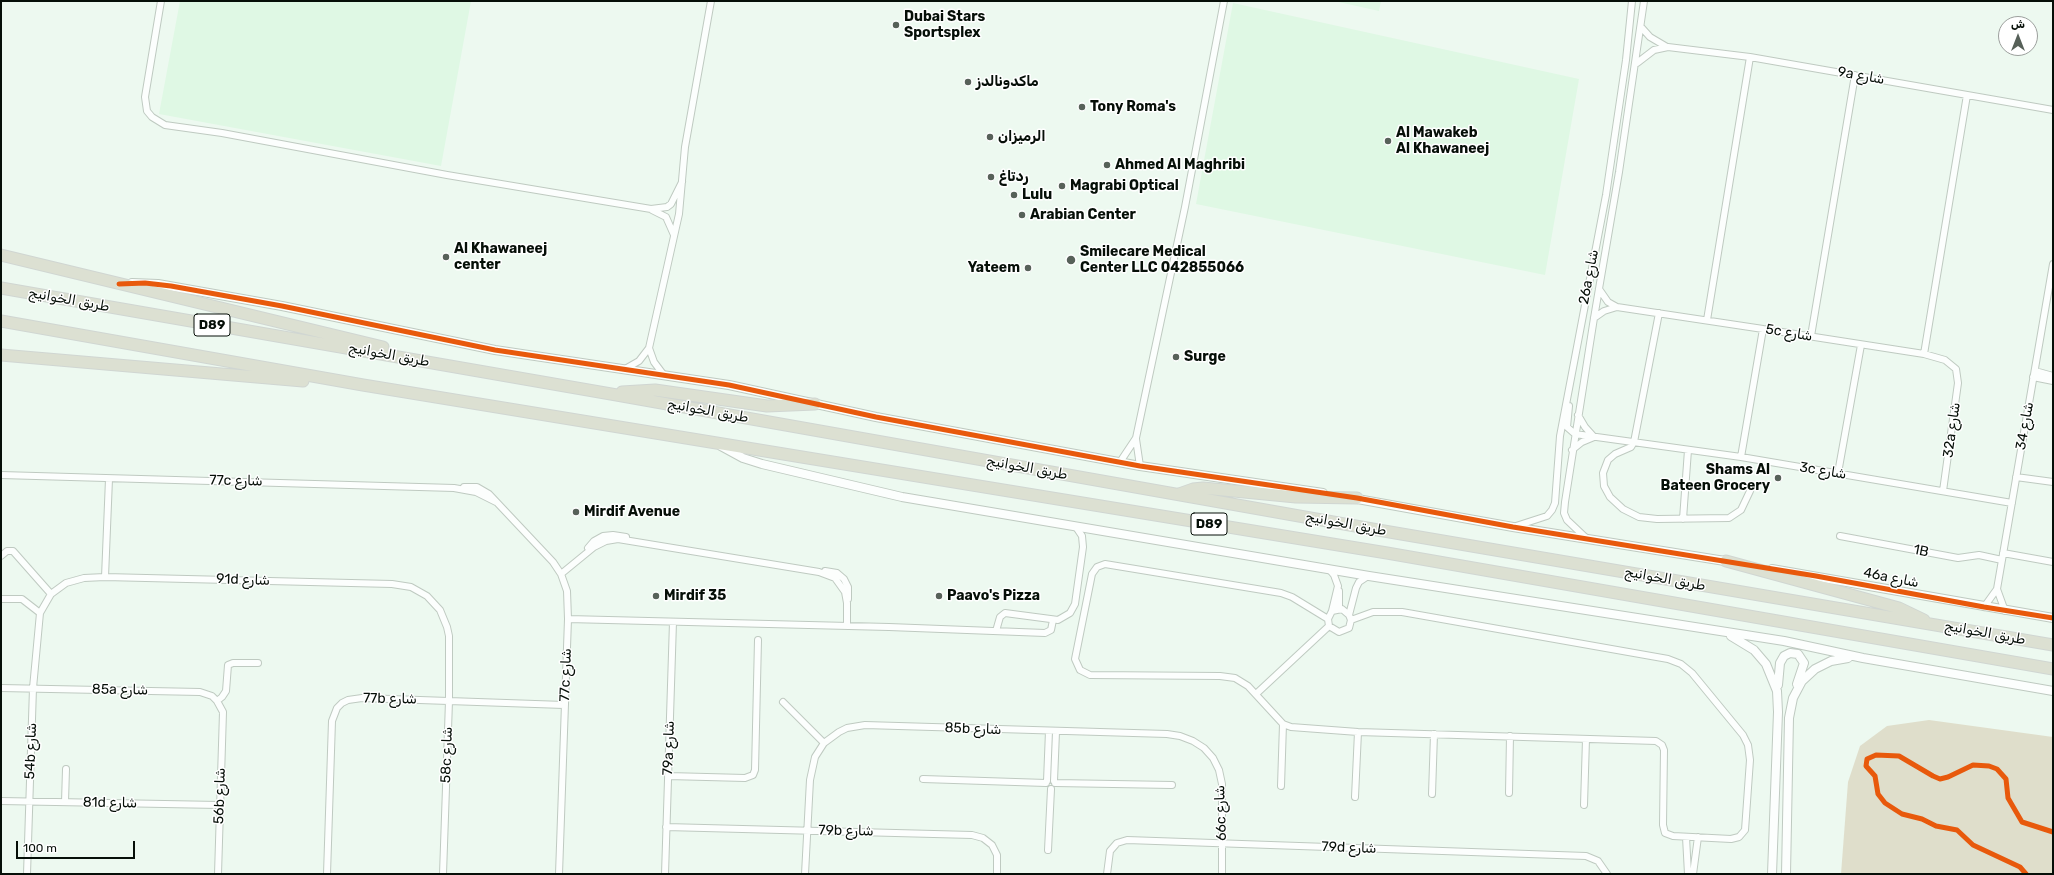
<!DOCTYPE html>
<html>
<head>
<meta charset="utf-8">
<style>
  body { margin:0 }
  #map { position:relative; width:2054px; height:875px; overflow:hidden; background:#edf9f0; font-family:Rubik,Vazirmatn,sans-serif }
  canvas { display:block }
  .frame { position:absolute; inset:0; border:2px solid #060f08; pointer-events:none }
  .north { position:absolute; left:1998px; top:16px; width:40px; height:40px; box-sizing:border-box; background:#fff; border:1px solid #9b9f9c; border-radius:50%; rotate:0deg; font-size:11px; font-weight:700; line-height:16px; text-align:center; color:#060f08 }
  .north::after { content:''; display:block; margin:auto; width:14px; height:18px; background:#576159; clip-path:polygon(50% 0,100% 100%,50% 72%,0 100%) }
  .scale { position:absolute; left:16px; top:841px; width:119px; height:18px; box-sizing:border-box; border:2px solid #060f08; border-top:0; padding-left:5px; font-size:12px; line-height:14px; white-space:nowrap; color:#060f08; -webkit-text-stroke:3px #fff; paint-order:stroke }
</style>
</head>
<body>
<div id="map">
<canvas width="2054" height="875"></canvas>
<div class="frame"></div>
<div class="north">ش</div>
<div class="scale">100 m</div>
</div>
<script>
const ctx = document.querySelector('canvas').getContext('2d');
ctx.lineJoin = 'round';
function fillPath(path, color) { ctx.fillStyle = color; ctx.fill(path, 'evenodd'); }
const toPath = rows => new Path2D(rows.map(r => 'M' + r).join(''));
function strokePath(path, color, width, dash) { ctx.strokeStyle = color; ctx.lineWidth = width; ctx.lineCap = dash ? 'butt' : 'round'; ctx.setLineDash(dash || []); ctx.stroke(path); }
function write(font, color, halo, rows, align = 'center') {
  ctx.font = font + ' Rubik,Vazirmatn,sans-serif'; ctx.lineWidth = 3; ctx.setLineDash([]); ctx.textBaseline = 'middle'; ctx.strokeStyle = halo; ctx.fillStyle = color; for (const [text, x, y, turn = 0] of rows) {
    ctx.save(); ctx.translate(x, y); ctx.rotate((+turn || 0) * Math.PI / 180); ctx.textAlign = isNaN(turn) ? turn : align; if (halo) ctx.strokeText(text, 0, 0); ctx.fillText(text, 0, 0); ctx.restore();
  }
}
const built = toPath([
  [180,1,471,1,441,166,159,114],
  [1334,1,1381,1,1379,11],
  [1233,3,1579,79,1545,275,1196,204]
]);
const green = toPath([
  [1929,720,2053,737,2053,874,1841,874,1848,782,1860,746,1887,726]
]);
const minor = toPath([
  [161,1,145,97,147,111,152,117,165,125,222,133,447,175,651,209,667,207,671,204,682,182],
  [1641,27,1650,37,1667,47],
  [1637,63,1654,50,1668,47,1750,57,2053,110],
  [652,210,666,217,674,235],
  [1599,289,1608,302,1617,307,1763,329,1924,354,1945,360,1956,369,1958,383,1943,491],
  [1659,313,1634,442,1631,447,1615,454,1608,460,1603,473,1604,486,1610,497,1623,509,1639,517,1657,519,1729,518,1741,510,1750,491],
  [1594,318,1604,311,1617,307],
  [1707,320,1750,57],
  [1811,336,1855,75],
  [649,348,654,362,663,374],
  [1924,354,1967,95],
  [625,369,639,361,649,348,679,214,685,147,711,1],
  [2035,371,2053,376],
  [2033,377,2053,381],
  [1569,406,1567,427,1575,434,1741,457,2012,503],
  [1136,439,1140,466],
  [1572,450,1582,442,1594,437,1585,427,1578,415],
  [1741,457,1763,329],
  [1120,462,1136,438,1185,207,1224,1],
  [1838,473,1861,345],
  [1,475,454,488,476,492,496,502],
  [2016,477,2053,482],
  [464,487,477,487,489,494,553,562,561,574,567,591,568,619,559,874],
  [1683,519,1688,450],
  [1516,526,1547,516,1552,510,1555,503,1560,436,1606,195,1626,60,1632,1],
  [1840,536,1958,558,1979,555,2002,560],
  [1586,538,1567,520,1564,513,1565,502,1594,318,1619,172,1644,1],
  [588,548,594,541,603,536,613,535,626,537],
  [2003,553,2053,562],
  [1,556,7,551,13,551,51,594],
  [1329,569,1334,575,1338,586,1332,611],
  [825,571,837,573,844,579,848,587,848,599],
  [561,574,594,547,606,541,618,539,819,572,835,578,845,592,847,603,847,626],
  [105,577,109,479],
  [1997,589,2005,611],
  [1339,591,1339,609],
  [1,599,22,599,40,613],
  [1984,607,1997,589,2053,264],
  [1349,615,1342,609,1332,611,1328,619,1329,626,1339,632,1349,628,1351,620,1349,615,1356,588,1359,582,1368,576],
  [568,619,889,627,1045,633,1051,630,1053,620],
  [1328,619,1292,597,1281,593,1105,564,1097,567,1092,574,1075,659,1080,670,1090,675,1220,676,1235,678,1248,686,1283,724,1291,727,1358,732,1656,741,1662,745,1664,750,1663,825,1665,833,1673,836,1731,839,1739,837,1745,830,1750,760,1748,745,1743,735,1692,673,1681,664,1668,659,1402,612,1373,612,1351,620],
  [996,631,1000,617,1005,613,1058,620,1070,613,1075,604,1083,547,1082,536,1076,527],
  [1,688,200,692,212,696,217,701,223,712,218,874],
  [1256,694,1329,626],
  [217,701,222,697,226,691,228,665,233,663,258,663],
  [783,702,824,743],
  [668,776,745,778,753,775,755,770,758,640],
  [923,779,1046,783],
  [1047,781,1049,731],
  [1054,781,1056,732],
  [1055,783,1172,785],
  [1281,786,1283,724],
  [1509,793,1510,736],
  [1432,794,1434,734],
  [1355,797,1358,732],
  [1,801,219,805],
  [65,802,66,769],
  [1584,805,1586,739],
  [666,827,972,835,983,838,992,845,997,855,997,874],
  [1686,837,1688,874],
  [1048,850,1051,789],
  [27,874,33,688,40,613,51,594,66,583,84,578,105,577,392,584,411,587,427,596,440,610,447,627,449,636,449,701,443,874],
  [327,874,332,721,337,708,342,703,348,700,362,698,564,705],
  [665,874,673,622],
  [805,874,810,780,815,757,824,743,839,732,847,728,865,725,1167,734,1180,736,1193,741,1204,748,1213,758,1219,770,1222,784,1222,874],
  [1107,874,1110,851,1117,843,1127,840,1586,856,1598,861,1607,874],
  [1693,874,1698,837]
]);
const tertiary = toPath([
  [132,283,158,284,282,306,495,350,729,385,876,417,1140,466,1323,493],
  [721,446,743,458,762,464,902,497,1369,576,1784,641,1863,658,2053,691],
  [1352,498,1513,527,1731,562],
  [1772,569,2053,618],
  [1731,636,1754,650,1766,664,1777,691,1778,712,1772,874],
  [1778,685,1780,663,1784,656,1790,653,1798,654,1804,663,1797,684],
  [1786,874,1789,718,1793,698,1802,681,1815,669,1831,661,1848,658]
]);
const trunk = toPath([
  [1,255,383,347],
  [1,288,611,394,1378,530,2053,645],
  [1,321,363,385,1387,553,2053,669],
  [1,355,303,381],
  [622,392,655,390,767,406,815,404],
  [1179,494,1193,489,1203,488,1296,497,1357,498],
  [1726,561,1899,608,1924,620]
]);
const cycleway = toPath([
  [119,284,145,283,171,286,282,306,495,350,729,385,876,417,1140,466,1357,498,1513,527,1816,576,1984,607,2053,618],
  [2026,874,2020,867,1973,845,1957,830,1936,826,1922,819,1902,814,1885,803,1878,794,1875,776,1866,766,1867,759,1876,755,1899,756,1933,776,1940,779,1948,777,1973,765,1989,766,1997,769,2006,779,2008,798,2022,822,2053,832]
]);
const markers = [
  [896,25,4,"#576159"],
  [968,82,4,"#576159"],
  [1082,107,4,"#576159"],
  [990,137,4,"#576159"],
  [1388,141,4,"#576159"],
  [1107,165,4,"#576159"],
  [991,177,4,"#576159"],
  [1062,186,4,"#576159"],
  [1014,195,4,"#576159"],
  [1022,215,4,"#576159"],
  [446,257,4,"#576159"],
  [1071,260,5,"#576159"],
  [1028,268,4,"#576159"],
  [1176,357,4,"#576159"],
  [1778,478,4,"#576159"],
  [576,512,4,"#576159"],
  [656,596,4,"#576159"],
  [939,596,4,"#576159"]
];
const shields = [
  [212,325,36],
  [1209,524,36]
];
const shieldNames = [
  ["D89",212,325],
  ["D89",1209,524]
];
const poiNames = [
  ["Dubai Stars",904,17],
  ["Sportsplex",904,33],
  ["ماكدونالدز",976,82],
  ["Tony Roma's",1090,107],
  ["Al Mawakeb",1396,133],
  ["Al Khawaneej",1396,149],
  ["الرميزان",998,137],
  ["Ahmed Al Maghribi",1115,165],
  ["ردتاغ",999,177],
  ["Magrabi Optical",1070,186],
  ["Lulu",1022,195],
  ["Arabian Center",1030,215],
  ["Al Khawaneej",454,249],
  ["center",454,265],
  ["Smilecare Medical",1080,252],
  ["Center LLC 042855066",1080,268],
  ["Yateem",1020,268,"right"],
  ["Surge",1184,357],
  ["Shams Al",1770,470,"right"],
  ["Bateen Grocery",1770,486,"right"],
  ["Mirdif Avenue",584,512],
  ["Mirdif 35",664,596],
  ["Paavo's Pizza",947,596]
];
const streetNames = [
  ["9a شارع",1861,76,10],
  ["26a شارع",1589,277,-79],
  ["طريق الخوانيج",69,300,10],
  ["5c شارع",1789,333,9],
  ["طريق الخوانيج",389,355,10],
  ["طريق الخوانيج",708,411,10],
  ["شارع 34",2025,426,-80],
  ["32a شارع",1952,430,-82],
  ["طريق الخوانيج",1027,468,10],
  ["3c شارع",1823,471,9],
  ["77c شارع",236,481,1],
  ["طريق الخوانيج",1346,524,10],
  ["1B",1921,551,11],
  ["46a شارع",1891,578,11],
  ["طريق الخوانيج",1665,579,10],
  ["91d شارع",243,580,2],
  ["طريق الخوانيج",1985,633,10],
  ["77c شارع",566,675,-88],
  ["85a شارع",120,690,1],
  ["77b شارع",390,699,1],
  ["85b شارع",973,729,2],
  ["79a شارع",669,748,-88],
  ["54b شارع",31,751,-88],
  ["58c شارع",447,755,-88],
  ["56b شارع",220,796,-88],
  ["81d شارع",110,803,1],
  ["66c شارع",1221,813,-92],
  ["79b شارع",846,831,1],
  ["79d شارع",1349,848,2]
];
fillPath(built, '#dff8e4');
fillPath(green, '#dfdecb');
strokePath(minor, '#bfcac1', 8);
strokePath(tertiary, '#bfcac1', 10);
strokePath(trunk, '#d0d6d2', 13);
strokePath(minor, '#fcfefd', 6);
strokePath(tertiary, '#fcfefd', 8);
strokePath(trunk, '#dce0d2', 11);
strokePath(cycleway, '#e8590c', 5);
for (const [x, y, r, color] of markers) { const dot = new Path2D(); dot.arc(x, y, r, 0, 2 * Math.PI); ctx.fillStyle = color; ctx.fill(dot); strokePath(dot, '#fff', 1.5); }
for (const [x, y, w] of shields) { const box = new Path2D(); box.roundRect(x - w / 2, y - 11, w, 22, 3); ctx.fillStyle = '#fff'; ctx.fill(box); strokePath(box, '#060f08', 1); }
write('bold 13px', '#060f08', null, shieldNames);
write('bold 14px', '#060f08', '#fff', poiNames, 'left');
write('14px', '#060f08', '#fff', streetNames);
</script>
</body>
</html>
